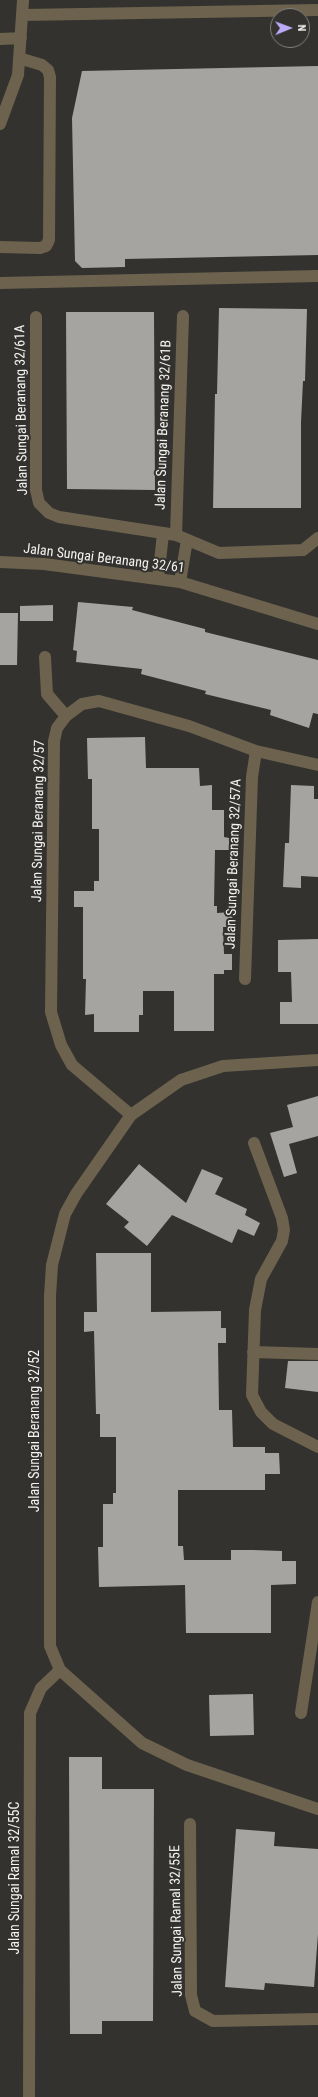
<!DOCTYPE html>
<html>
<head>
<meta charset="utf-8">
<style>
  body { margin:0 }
  #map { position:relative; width:318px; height:2097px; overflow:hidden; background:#33322f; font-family:"Roboto Condensed",sans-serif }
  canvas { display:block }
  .north { position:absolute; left:270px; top:8px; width:40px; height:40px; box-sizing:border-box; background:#33322f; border:1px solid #807f7c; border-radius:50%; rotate:89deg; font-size:11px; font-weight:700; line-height:16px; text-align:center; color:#f3f2f0 }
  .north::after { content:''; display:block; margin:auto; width:14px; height:18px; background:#bbaaf6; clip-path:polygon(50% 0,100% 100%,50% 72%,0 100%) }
</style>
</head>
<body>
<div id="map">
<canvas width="318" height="2097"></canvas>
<div class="north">N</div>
</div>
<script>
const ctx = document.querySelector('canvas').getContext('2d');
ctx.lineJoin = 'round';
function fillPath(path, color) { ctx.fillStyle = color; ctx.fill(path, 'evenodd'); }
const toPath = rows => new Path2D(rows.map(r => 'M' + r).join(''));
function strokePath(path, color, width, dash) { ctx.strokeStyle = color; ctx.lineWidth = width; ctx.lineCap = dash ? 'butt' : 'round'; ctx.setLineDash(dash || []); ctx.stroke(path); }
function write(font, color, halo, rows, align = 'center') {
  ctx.font = font + ' "Roboto Condensed",sans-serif'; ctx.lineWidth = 4; ctx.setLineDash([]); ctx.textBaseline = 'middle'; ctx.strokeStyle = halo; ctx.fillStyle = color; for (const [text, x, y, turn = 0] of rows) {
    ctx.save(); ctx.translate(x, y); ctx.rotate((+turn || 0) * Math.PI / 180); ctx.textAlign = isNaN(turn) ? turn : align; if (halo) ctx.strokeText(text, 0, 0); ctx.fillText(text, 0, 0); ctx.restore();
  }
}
const building = toPath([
  [318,66,318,255,125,259,125,267,82,268,75,261,72,118,82,71],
  [219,308,307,309,305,381,303,381,301,422,301,508,213,508,215,394,217,394],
  [66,312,154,312,155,490,67,489],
  [78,602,133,607,132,610,205,629,205,632,318,660,318,714,313,713,309,728,270,715,271,710,205,694,206,691,141,674,142,669,76,662,77,651,73,650],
  [53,605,53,621,20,621,20,606],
  [0,613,18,613,17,665,0,665],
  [145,737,146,768,199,768,200,786,212,785,212,810,224,810,224,837,229,838,229,850,215,850,214,906,217,906,217,913,232,912,233,927,223,927,224,954,232,954,232,970,224,970,224,974,214,974,214,1031,174,1031,174,991,143,991,143,1015,139,1015,139,1032,94,1032,94,1014,85,1015,86,979,83,979,83,907,74,907,74,891,94,891,94,881,99,881,99,829,92,829,92,779,88,779,87,738],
  [291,785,314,786,314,799,318,799,318,877,301,876,301,888,283,887,285,843,289,843],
  [318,939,318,1024,280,1024,280,1002,292,1002,291,972,278,972,278,940],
  [318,1096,318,1136,289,1144,297,1173,284,1177,270,1133,293,1127,287,1105],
  [139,1164,186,1203,202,1169,223,1178,215,1194,247,1209,245,1215,260,1223,254,1236,238,1229,232,1243,172,1215,147,1246,124,1227,129,1222,106,1204],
  [96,1253,151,1253,151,1312,221,1311,221,1328,226,1328,226,1343,218,1343,219,1410,232,1410,233,1447,265,1447,265,1453,279,1453,280,1474,265,1474,265,1490,178,1490,178,1546,183,1546,184,1560,231,1560,231,1550,253,1550,282,1551,282,1561,296,1561,296,1584,271,1585,271,1633,186,1633,185,1585,99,1587,98,1547,103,1547,103,1504,113,1504,113,1493,116,1493,116,1437,100,1437,100,1414,96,1414,94,1331,84,1332,84,1312,97,1312],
  [288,1361,318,1361,318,1392,285,1388],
  [253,1694,254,1735,210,1736,209,1695],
  [69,1757,102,1757,102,1789,154,1789,153,2021,102,2021,102,2034,70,2034],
  [236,1829,275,1832,274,1846,318,1849,318,1934,314,1987,265,1983,264,1990,225,1987]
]);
const minor = toPath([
  [23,15,318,10],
  [0,39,21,38],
  [0,124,18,75,23,0],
  [0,247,40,248,46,246,49,240,50,77,48,70,42,65,19,58],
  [0,283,318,276],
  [36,317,36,490,39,503,49,513,59,517,176,535,219,553,303,550,318,538],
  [176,535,183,316],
  [0,562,44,564,180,582,318,624],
  [158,579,163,534],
  [180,582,187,540],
  [45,657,47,694,66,716],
  [245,979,252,777,256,751],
  [318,1060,223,1066,181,1080,131,1115,76,1194,65,1214,52,1265,50,1296,50,1646,60,1670,142,1743,187,1765,318,1809],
  [131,1115,72,1065,61,1045,51,1012,54,741,57,728,66,716,82,704,99,701,189,726,256,751,318,765],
  [254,1143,282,1218,284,1230,282,1241,261,1279,255,1310,252,1395,261,1412,273,1424,318,1447],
  [253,1352,318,1354],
  [301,1713,318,1602],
  [190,1824,191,1995,195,2011,213,2021,318,2019],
  [29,2097,30,1713,41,1688,60,1670]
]);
const streetNames = [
  ["Jalan Sungai Beranang 32/61A",22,410,-91],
  ["Jalan Sungai Beranang 32/61B",164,425,-88],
  ["Jalan Sungai Beranang 32/61",104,559,7],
  ["Jalan Sungai Beranang 32/57",39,821,-89],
  ["Jalan Sungai Beranang 32/57A",234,864,-88],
  ["Jalan Sungai Beranang 32/52",35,1431,-90],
  ["Jalan Sungai Ramal 32/55C",15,1878,-90],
  ["Jalan Sungai Ramal 32/55E",177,1921,-91]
];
fillPath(building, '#a6a4a1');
strokePath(minor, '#6c624e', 12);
write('14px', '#f3f2f0', '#33322f', streetNames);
</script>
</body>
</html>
